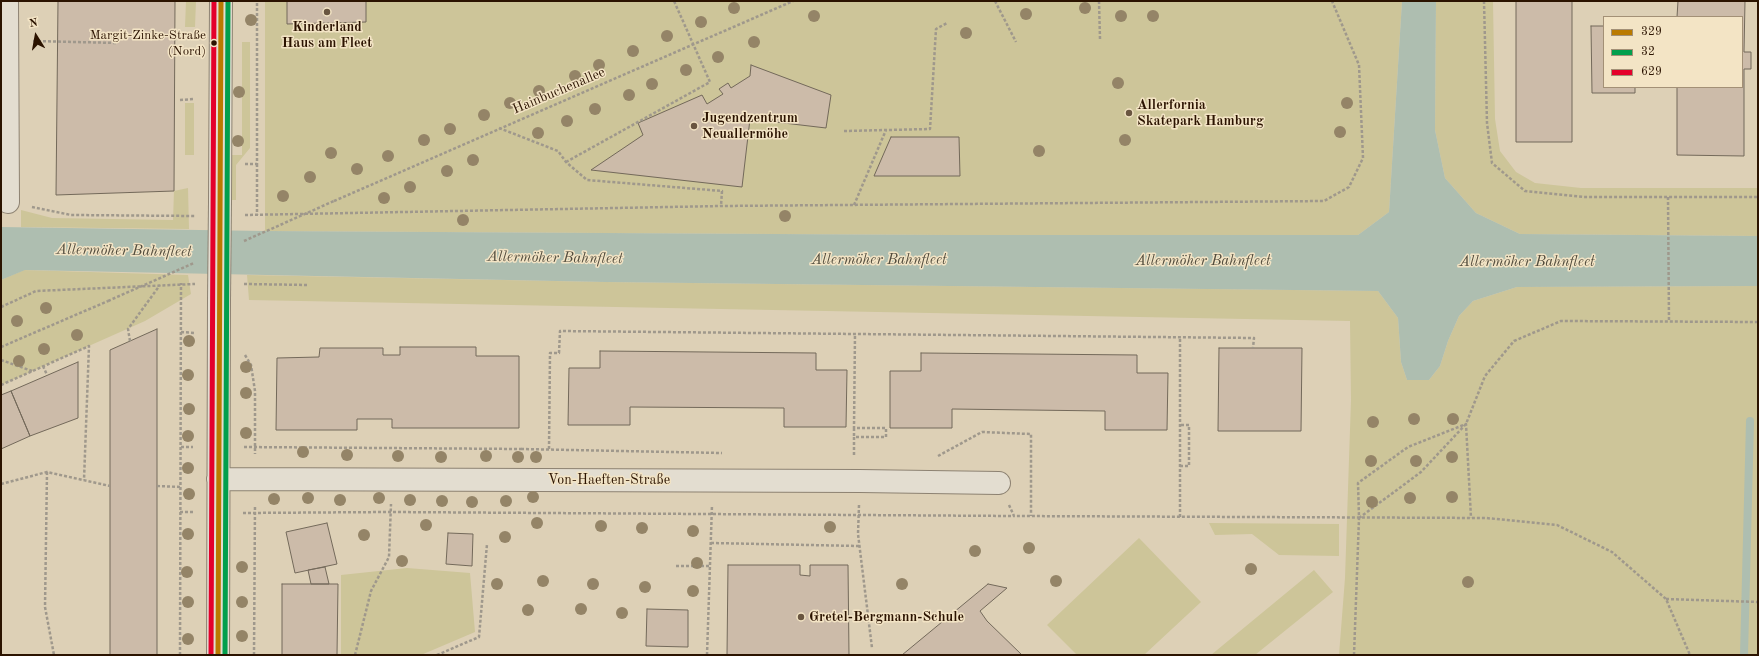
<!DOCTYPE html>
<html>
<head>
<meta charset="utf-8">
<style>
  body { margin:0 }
  #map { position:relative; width:1759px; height:656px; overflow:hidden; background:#ddd0b6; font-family:"Old Standard TT",serif }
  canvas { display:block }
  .frame { position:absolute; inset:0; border:2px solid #2b1300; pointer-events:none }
  .legend { position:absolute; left:1603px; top:16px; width:140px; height:72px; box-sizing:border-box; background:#f3e4c5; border:1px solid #a39076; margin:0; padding:5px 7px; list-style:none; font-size:12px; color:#2b1300 }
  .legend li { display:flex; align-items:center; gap:8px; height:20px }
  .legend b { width:20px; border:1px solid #a39076 }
  .north { position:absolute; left:16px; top:16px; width:40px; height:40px; -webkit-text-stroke:3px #f3e4c5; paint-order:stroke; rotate:349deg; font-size:11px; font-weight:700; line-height:16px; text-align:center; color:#2b1300 }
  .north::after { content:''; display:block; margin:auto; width:14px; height:18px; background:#2b1300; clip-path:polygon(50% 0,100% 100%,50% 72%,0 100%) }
</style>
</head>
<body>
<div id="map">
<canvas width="1759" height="656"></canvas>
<div class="frame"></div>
<ul class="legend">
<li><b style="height:5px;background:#ba7a00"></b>329</li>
<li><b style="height:5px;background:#029f4d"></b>32</li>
<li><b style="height:5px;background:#e4002b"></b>629</li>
</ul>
<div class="north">N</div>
</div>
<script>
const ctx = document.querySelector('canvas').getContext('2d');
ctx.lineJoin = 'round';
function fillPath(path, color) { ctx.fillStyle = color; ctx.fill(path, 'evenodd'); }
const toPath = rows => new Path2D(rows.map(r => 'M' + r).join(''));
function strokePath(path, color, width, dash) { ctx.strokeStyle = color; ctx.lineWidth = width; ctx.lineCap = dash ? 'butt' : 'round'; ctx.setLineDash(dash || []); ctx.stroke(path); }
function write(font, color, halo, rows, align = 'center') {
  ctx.font = font + ' "Old Standard TT",serif'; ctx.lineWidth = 3; ctx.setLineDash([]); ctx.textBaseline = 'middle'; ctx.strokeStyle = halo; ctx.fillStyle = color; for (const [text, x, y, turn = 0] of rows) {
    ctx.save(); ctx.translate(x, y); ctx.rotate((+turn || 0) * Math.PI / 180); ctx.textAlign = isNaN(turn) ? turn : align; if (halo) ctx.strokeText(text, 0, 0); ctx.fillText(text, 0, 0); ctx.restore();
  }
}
const green = toPath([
  [186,1,196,1,195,27,185,27],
  [265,1,1402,1,1389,212,1358,235,945,235,265,231],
  [1436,1,1493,1,1495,119,1500,151,1516,172,1535,183,1581,188,1758,188,1758,236,1520,234,1476,213,1445,178,1435,130],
  [242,42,250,42,250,148,236,165,236,200,232,200,232,155,242,155],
  [185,103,194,103,194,155,185,155],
  [188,188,189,229,21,227,21,210,52,218,173,220,174,191],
  [24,270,188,275,191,294,145,321,1,385,1,280],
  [247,275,605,282,1378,291,1398,318,1401,362,1407,380,1429,380,1440,366,1448,341,1459,316,1473,301,1517,287,1758,286,1758,655,1339,655,1345,578,1351,400,1350,321,249,300],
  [1209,523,1339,524,1339,556,1279,555,1252,534,1215,535],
  [1139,538,1201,602,1144,655,1077,655,1047,625],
  [407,568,470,573,475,632,421,655,341,655,341,575],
  [1314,570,1333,592,1255,655,1211,655]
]);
const water = toPath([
  [1402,1,1436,1,1435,130,1445,178,1476,213,1520,234,1758,236,1758,286,1517,287,1473,301,1459,316,1448,341,1440,366,1429,380,1407,380,1401,362,1398,318,1378,291,605,282,25,270,1,280,1,227,265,231,945,235,1358,235,1389,212]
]);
const stream = toPath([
  [1744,655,1750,421]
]);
const building = toPath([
  [58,1,175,1,174,191,56,195,58,1],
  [287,1,366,1,366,22,287,24,287,1],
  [1516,1,1572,1,1572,142,1516,142,1516,1],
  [1678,1,1745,1,1744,52,1751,52,1751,69,1744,69,1744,156,1677,155,1677,87,1742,87,1742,17,1677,17,1678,1],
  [1591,26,1604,26,1604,87,1635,87,1635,93,1592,93,1591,26],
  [751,65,831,95,826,128,750,119,742,187,591,170,643,135,638,123,702,95,707,104,723,94,719,89,728,83,731,88,750,76,751,65],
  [891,137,959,137,960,176,874,176,891,137],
  [157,329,157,655,110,655,110,350,157,329],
  [400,347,476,347,476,356,519,356,519,428,392,428,392,419,357,419,357,430,276,430,277,358,319,357,320,348,383,348,383,355,400,355,400,347],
  [1219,348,1302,348,1301,431,1218,431,1219,348],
  [600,351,816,353,816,370,847,370,846,427,784,427,784,408,630,407,630,425,568,425,569,368,600,368,600,351],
  [921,353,1137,355,1137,373,1168,373,1167,430,1105,430,1105,411,952,409,952,428,890,428,890,371,921,371,921,353],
  [78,362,78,418,30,436,11,391,78,362],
  [11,391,30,436,1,449,1,395,11,391],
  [327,523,337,564,295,573,286,532,327,523],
  [448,533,473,534,472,566,446,564,448,533],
  [728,565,800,565,800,575,810,576,810,565,848,565,849,655,727,655,728,565],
  [325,567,329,584,311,584,308,570,325,567],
  [282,584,338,584,337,655,282,655,282,584],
  [988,584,1007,588,980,611,987,621,1022,655,902,655,988,584],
  [647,609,688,610,688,647,646,646,647,609]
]);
const path = toPath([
  [995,1,1016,42],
  [1099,1,1100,39],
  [1484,1,1487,123,1492,163,1525,191,1584,197,1758,197],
  [33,41,118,43],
  [180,100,194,99],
  [499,128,558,151,566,162,587,180,722,191,721,206],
  [844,131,930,129,936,29,947,23],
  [566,162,710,82,674,1],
  [245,164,257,164,257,1],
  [257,164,257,215],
  [1668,197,1669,322],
  [334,201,793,1],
  [854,205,886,130],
  [32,207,71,215,196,216],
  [245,215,721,206,1324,201,1349,187,1363,158,1359,65,1332,1],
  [244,284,309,285],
  [1,307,36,291,195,284],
  [181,332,195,333],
  [130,341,128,329,160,285],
  [1,347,108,301],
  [245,355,251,365,255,391,255,454],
  [1,360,32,371],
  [43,366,47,375],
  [1,385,89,346,84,480],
  [854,428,854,437],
  [181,447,193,447],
  [244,447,521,449,521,455],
  [521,449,722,453],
  [549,449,550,353,559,353,560,331,1254,338,1253,348],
  [854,455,854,437,886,437,886,428,854,428,855,334],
  [938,456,982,432,1031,434,1031,516],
  [1180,466,1189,466,1189,425,1181,425],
  [47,472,45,607,54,655],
  [1,484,47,472,110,486],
  [157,486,181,487],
  [859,505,858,534,872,648],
  [1009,505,1014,516,1486,518,1557,525,1612,552,1666,599,1690,655],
  [180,512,194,512],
  [243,513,390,512,1014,516],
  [1180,517,1180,337],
  [1359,518,1421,472,1466,424,1485,376,1514,341,1561,321,1758,322],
  [711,543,859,546],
  [676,566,710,566],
  [1666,599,1758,602],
  [180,655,181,283],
  [254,655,255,505],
  [355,655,371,591,389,557,391,504],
  [437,655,479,637,487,544],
  [707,655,712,505],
  [1354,655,1359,518,1358,483,1408,447,1466,424,1471,518]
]);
const minor = toPath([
  [7,1,8,202],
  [220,202,221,1],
  [218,479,860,481,999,483],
  [218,655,219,300]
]);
const pathBridge = toPath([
  [244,241,334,201],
  [108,301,194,263]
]);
const minorBridge = toPath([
  [219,300,220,202]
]);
const bus1 = toPath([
  [218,655,221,1]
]);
const bus2 = toPath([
  [225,655,228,1]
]);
const bus3 = toPath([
  [211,655,214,1]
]);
const trees = [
  [734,8],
  [1085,8],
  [1026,14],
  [814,16],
  [1121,16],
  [1153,16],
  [251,20],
  [701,22],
  [966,33],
  [667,36],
  [754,42],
  [633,51],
  [718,57],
  [599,65],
  [686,70],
  [575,76],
  [1118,83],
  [652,84],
  [539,91],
  [239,92],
  [629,95],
  [510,103],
  [1347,103],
  [595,109],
  [484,115],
  [567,121],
  [450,129],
  [1340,132],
  [538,133],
  [424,140],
  [1125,140],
  [238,141],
  [1039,151],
  [331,153],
  [388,156],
  [473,160],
  [357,169],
  [447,171],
  [310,177],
  [410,187],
  [283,196],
  [384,198],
  [785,216],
  [463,220],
  [46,308],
  [17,321],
  [77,335],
  [189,341],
  [44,349],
  [19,361],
  [246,367],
  [188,375],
  [246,393],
  [189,409],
  [1414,419],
  [1453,419],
  [1373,422],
  [246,433],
  [188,436],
  [303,452],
  [347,455],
  [398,456],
  [486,456],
  [441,457],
  [518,457],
  [536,457],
  [1452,457],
  [1371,461],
  [1416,461],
  [188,468],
  [189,494],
  [533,497],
  [1452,497],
  [308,498],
  [379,498],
  [1410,498],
  [274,499],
  [340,500],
  [410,500],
  [442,501],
  [506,501],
  [472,502],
  [1372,502],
  [537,523],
  [426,525],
  [601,526],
  [830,527],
  [642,528],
  [693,531],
  [188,534],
  [364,535],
  [505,537],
  [1029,548],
  [975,551],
  [402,561],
  [697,563],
  [242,567],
  [1251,569],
  [187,572],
  [543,581],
  [1056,581],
  [1468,582],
  [497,584],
  [593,584],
  [902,584],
  [645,587],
  [693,591],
  [188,602],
  [242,602],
  [581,609],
  [528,610],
  [622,613],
  [242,636],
  [188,639]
];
const markers = [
  [327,12,4,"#695540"],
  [214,43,3.5,"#2b1300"],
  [1129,113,4,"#695540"],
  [694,126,4,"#695540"],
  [801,617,4,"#695540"]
];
const busNames = [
  ["Margit-Zinke-Straße",206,36],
  ["(Nord)",206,52]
];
const poiNames = [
  ["Kinderland",327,27,"center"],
  ["Haus am Fleet",327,43,"center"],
  ["Allerfornia",1137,105],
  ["Skatepark Hamburg",1137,121],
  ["Jugendzentrum",702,118],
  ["Neuallermöhe",702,134],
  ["Gretel-Bergmann-Schule",809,617]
];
const streetNames = [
  ["Hainbuchenallee",559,91,-23],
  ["Von-Haeften-Straße",609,480]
];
const waterNames = [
  ["Allermöher Bahnfleet",124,251,1],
  ["Allermöher Bahnfleet",555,258,1],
  ["Allermöher Bahnfleet",879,260],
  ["Allermöher Bahnfleet",1203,261],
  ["Allermöher Bahnfleet",1527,262]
];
fillPath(green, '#cdc599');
fillPath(water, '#aebeb0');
strokePath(stream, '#aebeb0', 8);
fillPath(building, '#ccbba9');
strokePath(building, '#73695a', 1);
strokePath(minor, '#8d8272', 24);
strokePath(path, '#9f988c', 2.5, [3, 2]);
strokePath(minor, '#e3ddd0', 22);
strokePath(minorBridge, '#8d8272', 24, []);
strokePath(pathBridge, '#9f988c', 2.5, [3, 2]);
strokePath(minorBridge, '#e3ddd0', 22);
strokePath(bus1, '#ba7a00', 5);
strokePath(bus2, '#029f4d', 5);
strokePath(bus3, '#e4002b', 5);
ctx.fillStyle = '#948467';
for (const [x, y] of trees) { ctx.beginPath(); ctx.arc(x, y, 6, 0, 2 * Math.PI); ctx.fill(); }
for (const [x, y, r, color] of markers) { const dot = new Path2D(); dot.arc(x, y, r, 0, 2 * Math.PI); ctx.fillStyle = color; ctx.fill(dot); strokePath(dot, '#f3e4c5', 1.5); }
write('13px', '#2b1300', '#f3e4c5', busNames, 'right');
write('bold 14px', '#2b1300', '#f3e4c5', poiNames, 'left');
write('14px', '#2b1300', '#f3e4c5', streetNames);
write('italic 15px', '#524c3d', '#f3e4c5', waterNames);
</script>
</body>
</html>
